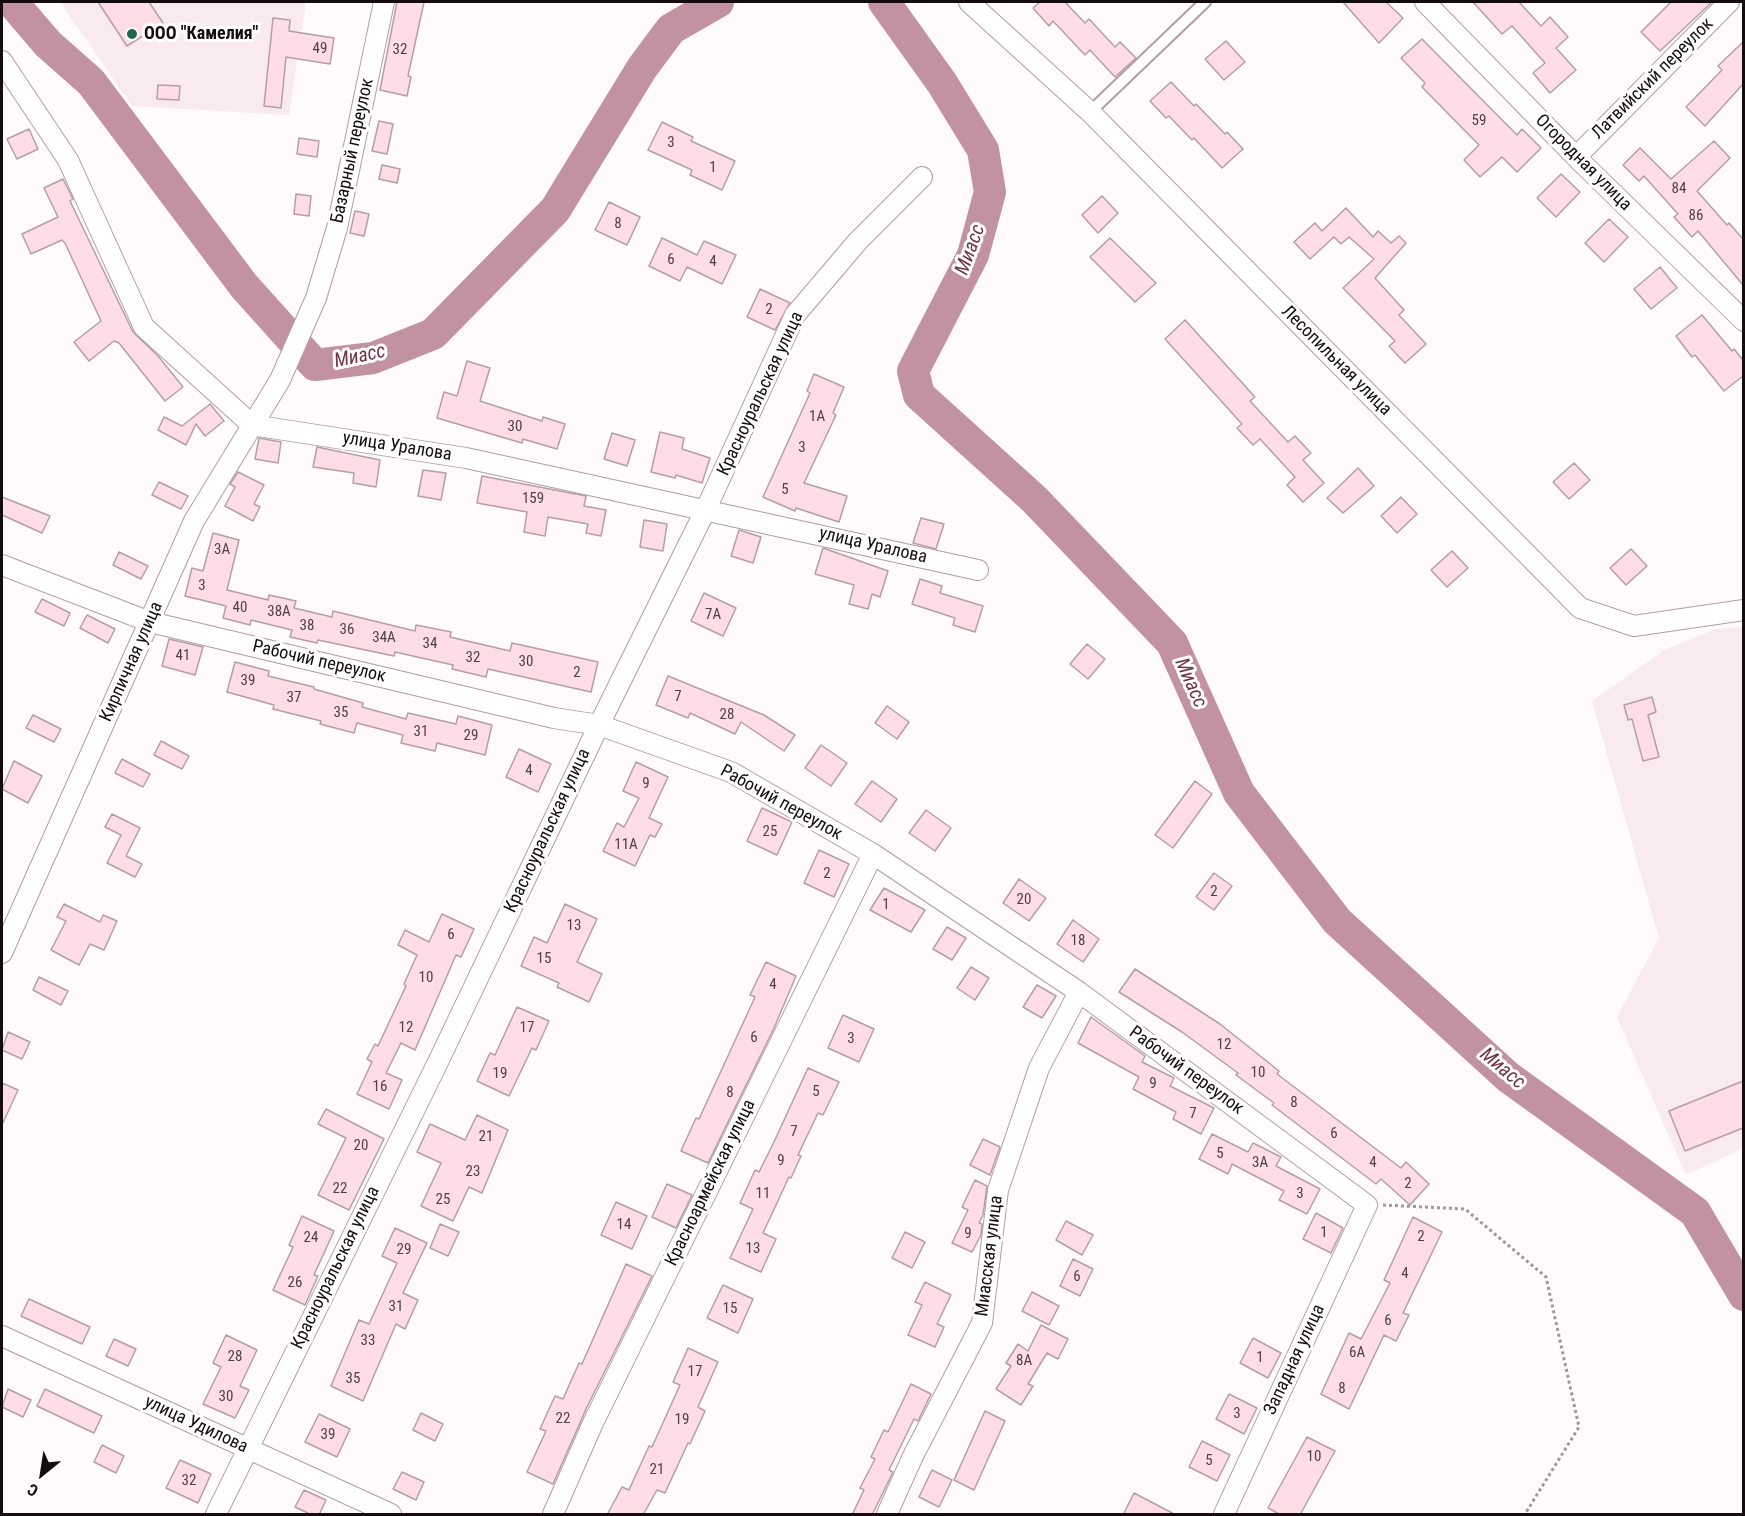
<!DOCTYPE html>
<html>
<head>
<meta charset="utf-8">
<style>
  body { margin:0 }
  #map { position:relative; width:1745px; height:1516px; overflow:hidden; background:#fffafb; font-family:"Roboto Condensed",sans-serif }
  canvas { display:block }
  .frame { position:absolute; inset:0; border:3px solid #140c0e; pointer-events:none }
  .north { position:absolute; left:12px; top:1444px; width:60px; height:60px; -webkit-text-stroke:4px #fff; paint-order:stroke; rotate:210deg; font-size:16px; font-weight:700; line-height:24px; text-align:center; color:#140c0e }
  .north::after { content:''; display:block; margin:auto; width:21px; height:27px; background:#140c0e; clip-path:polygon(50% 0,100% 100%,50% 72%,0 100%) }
</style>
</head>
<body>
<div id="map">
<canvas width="1745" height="1516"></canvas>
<div class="frame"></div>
<div class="north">С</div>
</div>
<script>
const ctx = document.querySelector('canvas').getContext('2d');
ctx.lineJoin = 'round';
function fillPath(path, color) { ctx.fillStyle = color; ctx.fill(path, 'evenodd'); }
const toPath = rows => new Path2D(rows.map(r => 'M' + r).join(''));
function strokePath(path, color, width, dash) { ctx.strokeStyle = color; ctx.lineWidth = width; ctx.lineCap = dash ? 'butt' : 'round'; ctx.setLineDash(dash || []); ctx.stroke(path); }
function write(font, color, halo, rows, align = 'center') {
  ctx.font = font + ' "Roboto Condensed",sans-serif'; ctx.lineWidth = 6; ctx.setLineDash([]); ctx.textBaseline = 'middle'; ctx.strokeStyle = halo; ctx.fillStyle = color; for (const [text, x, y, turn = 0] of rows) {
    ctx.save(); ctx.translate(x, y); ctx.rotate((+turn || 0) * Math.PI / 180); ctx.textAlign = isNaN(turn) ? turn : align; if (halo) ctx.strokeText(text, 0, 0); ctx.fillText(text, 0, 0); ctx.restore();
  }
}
const built = toPath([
  [60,2,306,2,289,115,132,106],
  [1743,627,1743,1148,1686,1175,1617,1017,1659,938,1592,701,1666,649,1716,629]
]);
const river = toPath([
  [12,2,48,44,91,82,244,286,315,365,373,358,433,334,555,210,642,68,671,29,718,2],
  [884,2,942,83,983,150,990,192,973,255,913,371,919,395,1034,499,1172,643,1239,793,1337,921,1508,1077,1695,1212,1744,1295]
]);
const building = toPath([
  [98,2,149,2,163,23,127,46,98,2],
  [397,2,424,2,408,76,411,77,407,96,380,90,397,2],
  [1040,2,1065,2,1085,23,1089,19,1115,47,1120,42,1136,58,1115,77,1090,50,1085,55,1053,21,1049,26,1033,8,1040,2],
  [1343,2,1386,2,1403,18,1379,43,1343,2],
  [1473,2,1519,2,1541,26,1550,17,1568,37,1556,48,1576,70,1550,93,1533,73,1545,63,1512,26,1502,34,1473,2],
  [1671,2,1712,2,1660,51,1641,32,1671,2],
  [273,18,290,20,289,31,334,38,330,64,286,57,281,108,264,106,273,18],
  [1422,39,1517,135,1522,129,1541,148,1517,172,1502,157,1480,177,1464,160,1479,145,1422,87,1425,83,1401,58,1422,39],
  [1226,41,1245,62,1224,80,1205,59,1226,41],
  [1743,42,1743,84,1705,126,1686,107,1722,70,1718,66,1743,42],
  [1171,82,1194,106,1196,104,1225,134,1227,132,1243,149,1222,168,1194,138,1192,140,1169,116,1166,118,1150,101,1171,82],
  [158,85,180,86,179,100,157,99,158,85],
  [379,121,393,124,387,154,372,151,379,121],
  [662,122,693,137,691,141,735,161,722,190,690,175,692,170,648,150,662,122],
  [29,129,38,149,17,159,7,139,29,129],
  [299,138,319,141,317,157,297,154,299,138],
  [1714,141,1730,158,1697,191,1727,225,1729,223,1743,239,1743,285,1698,231,1692,237,1674,217,1678,214,1644,176,1639,181,1623,165,1640,148,1671,179,1714,141],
  [382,165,400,169,397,183,379,179,382,165],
  [1561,174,1580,192,1556,217,1537,198,1561,174],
  [63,179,73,199,70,201,133,332,158,356,183,387,165,401,119,343,114,341,89,361,74,342,101,321,65,243,62,240,31,254,22,234,58,217,44,188,63,179],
  [296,194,311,196,309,216,294,214,296,194],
  [1102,196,1118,213,1098,233,1082,215,1102,196],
  [609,202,640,217,627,245,595,230,609,202],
  [1346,208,1373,237,1378,231,1391,243,1399,236,1406,243,1375,278,1404,310,1399,315,1426,344,1405,363,1389,346,1395,341,1343,288,1374,259,1349,237,1341,244,1334,237,1310,259,1294,242,1315,223,1322,231,1346,208],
  [355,211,369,214,364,236,350,233,355,211],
  [1609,219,1628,237,1604,262,1585,243,1609,219],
  [662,238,697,255,704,241,736,255,722,284,687,267,680,281,649,266,662,238],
  [1110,238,1156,283,1135,302,1090,257,1110,238],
  [1660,267,1677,288,1651,309,1634,289,1660,267],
  [760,289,790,303,775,330,747,317,760,289],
  [1702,315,1732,351,1734,349,1743,360,1743,376,1724,391,1695,355,1692,357,1676,336,1702,315],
  [1185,320,1255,397,1250,401,1288,442,1295,436,1311,453,1303,460,1324,483,1303,502,1287,485,1295,477,1260,439,1253,445,1237,428,1242,424,1165,339,1185,320],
  [467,361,490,368,480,401,542,421,543,417,565,424,557,449,523,439,522,443,437,418,444,392,457,396,467,361],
  [814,374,844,387,833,413,836,415,804,483,847,496,839,522,796,508,795,511,763,497,810,393,807,391,814,374],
  [210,404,224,421,205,436,196,424,186,445,158,430,164,417,182,426,210,404],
  [660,432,684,438,682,449,710,458,702,483,676,475,675,478,651,472,660,432],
  [612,433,635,440,627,466,604,459,612,433],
  [259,438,281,442,278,463,255,459,259,438],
  [317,447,380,460,376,487,353,483,354,473,313,467,317,447],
  [1574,463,1590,480,1569,499,1553,482,1574,463],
  [1358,468,1374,486,1343,513,1327,498,1358,468],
  [423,470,446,473,441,500,418,496,423,470],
  [238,472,264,485,254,504,260,507,253,521,225,506,235,487,230,484,238,472],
  [482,476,586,496,584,506,606,510,601,536,586,533,588,524,548,517,545,536,524,532,527,512,477,503,482,476],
  [159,482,188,496,181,509,152,495,159,482],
  [2,497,50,516,42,533,2,515,2,497],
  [1401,497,1417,514,1397,533,1381,516,1401,497],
  [921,518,944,524,936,549,913,543,921,518],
  [644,520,667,524,663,551,640,547,644,520],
  [739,530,761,537,753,563,731,556,739,530],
  [213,533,239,540,227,590,268,600,269,595,296,601,294,608,332,617,333,611,415,631,416,625,451,632,450,637,510,651,512,643,598,662,591,692,488,669,486,677,452,669,453,665,395,652,394,656,318,640,317,643,290,637,292,630,251,620,250,625,223,618,226,606,185,596,192,568,203,571,213,533],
  [823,548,888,571,880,597,872,594,868,609,849,604,854,585,815,574,823,548],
  [1631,549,1647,566,1626,585,1610,568,1631,549],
  [1452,551,1468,568,1447,587,1431,570,1452,551],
  [119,552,148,566,141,579,113,565,119,552],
  [920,579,942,586,940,593,983,606,975,632,953,625,955,618,912,604,920,579],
  [704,593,736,608,723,636,691,621,704,593],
  [42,599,70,613,64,626,35,612,42,599],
  [87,615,115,629,108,643,80,628,87,615],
  [169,639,203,647,195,675,162,666,169,639],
  [1087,644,1105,659,1088,679,1070,664,1087,644],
  [235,662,269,671,268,676,314,687,314,689,363,703,362,707,406,719,408,713,456,724,458,716,492,725,485,755,437,743,435,751,401,743,403,735,357,723,354,733,320,724,321,721,273,709,274,705,227,692,235,662],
  [668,676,764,715,795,735,784,751,741,722,735,734,690,713,688,718,656,705,668,676],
  [1652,697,1656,712,1648,715,1659,757,1643,761,1632,719,1628,720,1624,705,1652,697],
  [887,706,909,722,897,739,875,723,887,706],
  [33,715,61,729,54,742,26,728,33,715],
  [161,741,189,756,182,769,154,755,161,741],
  [821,745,847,763,831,786,805,768,821,745],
  [519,749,551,764,538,792,506,777,519,749],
  [122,759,150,774,143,787,115,773,122,759],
  [14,761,42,776,28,803,2,789,14,761],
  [636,762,668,777,649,818,662,824,655,837,650,835,635,866,603,851,617,823,624,827,639,798,623,791,636,762],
  [872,781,897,799,881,822,855,804,872,781],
  [1195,781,1212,794,1173,848,1155,835,1195,781],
  [762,808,792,822,777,855,747,841,762,808],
  [926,810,951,828,935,851,909,833,926,810],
  [112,814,140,828,126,856,142,864,135,877,107,863,121,835,105,827,112,814],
  [819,850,849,864,834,897,804,883,819,850],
  [1214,873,1232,886,1214,910,1196,897,1214,873],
  [1019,879,1046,898,1029,921,1003,903,1019,879],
  [884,888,925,910,911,932,870,910,884,888],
  [64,904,100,922,103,915,117,921,104,950,90,944,79,965,51,950,66,921,57,917,64,904],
  [565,904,597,919,577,962,602,974,589,1002,557,987,559,983,521,966,534,937,547,943,565,904],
  [442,914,474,929,461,957,456,955,415,1050,401,1043,386,1073,402,1080,389,1109,357,1094,372,1062,367,1059,375,1044,378,1046,406,986,404,984,417,955,398,945,405,930,429,942,442,914],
  [1073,920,1099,939,1083,962,1057,944,1073,920],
  [947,927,966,938,952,960,933,949,947,927],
  [766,962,796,976,774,1028,708,1163,681,1151,696,1118,699,1119,755,997,750,995,766,962],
  [971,967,989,978,975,1000,957,988,971,967],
  [1135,969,1220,1024,1279,1071,1277,1074,1401,1168,1406,1162,1429,1184,1410,1205,1381,1179,1376,1184,1272,1105,1274,1103,1236,1075,1238,1073,1182,1032,1119,992,1135,969],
  [39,977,68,991,61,1005,33,990,39,977],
  [1037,985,1056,996,1042,1018,1023,1007,1037,985],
  [517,1007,549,1021,536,1050,532,1048,509,1096,477,1081,490,1053,495,1055,517,1007],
  [843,1015,874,1029,859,1062,828,1048,843,1015],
  [1091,1017,1145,1056,1142,1062,1174,1078,1170,1086,1214,1108,1201,1134,1173,1119,1176,1112,1133,1089,1139,1077,1078,1043,1091,1017],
  [8,1032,30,1042,22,1059,2,1050,8,1032],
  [808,1068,839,1082,823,1115,818,1113,798,1155,801,1156,791,1178,789,1177,763,1233,776,1239,761,1272,730,1258,753,1209,740,1203,755,1170,759,1172,773,1144,808,1068],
  [1743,1081,1743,1128,1685,1151,1669,1111,1743,1081],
  [2,1083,18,1090,2,1125,2,1083],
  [326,1109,384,1139,349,1210,318,1195,346,1138,318,1124,326,1109],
  [477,1115,508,1130,482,1193,469,1187,453,1221,421,1206,441,1163,417,1152,430,1124,465,1140,477,1115],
  [1212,1134,1248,1152,1253,1143,1281,1157,1276,1166,1320,1189,1307,1214,1279,1200,1284,1191,1232,1164,1228,1174,1199,1159,1212,1134],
  [983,1139,1000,1147,990,1175,970,1165,983,1139],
  [975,1180,987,1186,983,1215,979,1223,982,1224,981,1235,972,1252,952,1243,968,1210,962,1207,975,1180],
  [667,1184,692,1195,676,1228,652,1217,667,1184],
  [616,1202,647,1216,632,1249,601,1235,616,1202],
  [1316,1213,1343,1228,1331,1253,1303,1239,1316,1213],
  [302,1216,334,1231,314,1275,318,1276,305,1305,273,1290,293,1247,289,1245,302,1216],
  [1413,1217,1442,1232,1403,1313,1409,1315,1396,1341,1384,1335,1349,1409,1321,1394,1349,1333,1361,1339,1390,1283,1384,1280,1413,1217],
  [1066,1221,1093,1235,1082,1255,1056,1240,1066,1221],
  [440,1224,459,1232,448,1256,430,1248,440,1224],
  [395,1228,427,1243,403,1293,418,1300,405,1329,396,1324,363,1401,331,1386,359,1320,369,1324,397,1263,382,1256,395,1228],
  [905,1232,925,1242,912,1268,892,1258,905,1232],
  [1073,1259,1093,1269,1080,1296,1060,1286,1073,1259],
  [626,1264,652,1276,587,1407,553,1484,527,1472,546,1431,540,1429,555,1396,563,1399,579,1363,582,1364,626,1264],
  [925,1282,951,1295,937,1324,944,1327,935,1347,908,1335,922,1305,915,1302,925,1282],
  [723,1285,753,1299,738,1333,707,1318,723,1285],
  [1032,1292,1059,1306,1049,1325,1022,1311,1032,1292],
  [29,1299,90,1327,82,1344,21,1316,29,1299],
  [1041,1325,1068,1339,1058,1359,1047,1353,1028,1384,1033,1386,1021,1405,996,1389,1011,1366,1006,1363,1018,1344,1028,1351,1041,1325],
  [226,1335,257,1350,240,1386,249,1390,235,1418,203,1404,221,1367,213,1363,226,1335],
  [1253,1338,1281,1353,1268,1378,1240,1363,1253,1338],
  [114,1339,136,1349,128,1366,106,1356,114,1339],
  [688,1348,718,1362,698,1407,705,1411,690,1444,688,1443,665,1493,657,1490,643,1515,607,1515,622,1487,629,1490,649,1446,652,1447,680,1385,673,1382,688,1348],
  [911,1384,931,1394,918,1421,914,1419,889,1470,893,1472,872,1515,852,1515,864,1490,860,1488,875,1459,871,1457,884,1430,888,1432,911,1384],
  [8,1389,31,1400,23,1417,2,1407,8,1389],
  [45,1389,102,1416,94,1433,37,1406,45,1389],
  [1229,1394,1257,1408,1244,1434,1216,1419,1229,1394],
  [985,1411,1005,1421,974,1490,954,1480,985,1411],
  [421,1413,443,1424,435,1441,413,1430,421,1413],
  [319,1414,350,1429,337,1457,305,1442,319,1414],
  [1307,1437,1335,1451,1300,1515,1281,1515,1268,1508,1307,1437],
  [1202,1441,1230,1455,1217,1481,1189,1467,1202,1441],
  [102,1445,124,1456,116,1473,94,1462,102,1445],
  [180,1460,211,1474,198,1503,166,1488,180,1460],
  [932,1470,952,1480,939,1507,919,1497,932,1470],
  [402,1472,424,1482,416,1500,393,1489,402,1472],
  [304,1490,326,1500,319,1515,312,1515,295,1507,304,1490],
  [1134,1493,1176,1515,1123,1515,1134,1493]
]);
const path = toPath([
  [1383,1205,1465,1209,1546,1277,1579,1427,1525,1514]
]);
const service = toPath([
  [1090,112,1205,2]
]);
const minor = toPath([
  [969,2,1090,112,1580,608,1634,626,1744,610],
  [1425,2,1582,163,1744,321],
  [2,61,68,160,144,327,252,425,466,458,978,570],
  [1576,157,1729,2],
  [2,565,150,622,554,718,599,725,731,772,873,854,1079,992,1367,1205,1224,1514],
  [2,953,194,521,280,380,316,298,337,228,384,2],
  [2,1336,391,1514],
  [216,1514,438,1062,599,725,706,509,795,315,858,241,922,177],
  [553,1514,593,1423,873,854],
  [887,1514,913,1456,982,1323,998,1190,1039,1068,1079,992]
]);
const markers = [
  [132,34,6,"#236351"]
];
const numberNames = [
  ["49",320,49],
  ["32",400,50],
  ["59",1479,121],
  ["3",671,143],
  ["1",713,168],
  ["84",1679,189],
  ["86",1696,216],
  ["8",618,224],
  ["6",671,260],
  ["4",713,262],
  ["2",769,310],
  ["1А",817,417],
  ["30",515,427],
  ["3",802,448],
  ["5",785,490],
  ["159",533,499],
  ["3А",222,550],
  ["3",202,586],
  ["40",240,608],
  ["38А",279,612],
  ["7А",713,615],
  ["38",307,626],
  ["36",347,630],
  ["34А",384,638],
  ["34",430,644],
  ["41",183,656],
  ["32",473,658],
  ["30",526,662],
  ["2",577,673],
  ["39",248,681],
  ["7",678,697],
  ["37",294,698],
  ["35",341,713],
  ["28",727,715],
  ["31",421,732],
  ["29",471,736],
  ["4",529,771],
  ["9",646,784],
  ["25",770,832],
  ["11А",626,845],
  ["2",827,874],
  ["2",1214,892],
  ["20",1024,900],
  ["1",886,905],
  ["13",574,926],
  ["6",451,935],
  ["18",1078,941],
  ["15",544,959],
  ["10",426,978],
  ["4",773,985],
  ["12",406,1028],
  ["17",527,1028],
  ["6",754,1038],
  ["3",851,1039],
  ["12",1224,1045],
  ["10",1258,1073],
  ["19",500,1074],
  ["9",1153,1084],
  ["16",380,1087],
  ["5",816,1092],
  ["8",730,1093],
  ["8",1294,1103],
  ["7",1193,1114],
  ["7",794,1132],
  ["6",1334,1134],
  ["21",486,1137],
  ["20",361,1146],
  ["5",1220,1154],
  ["9",781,1161],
  ["3А",1260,1163],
  ["4",1373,1163],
  ["23",473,1172],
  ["2",1408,1184],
  ["22",340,1189],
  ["11",763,1194],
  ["3",1300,1194],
  ["25",443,1200],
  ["14",624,1225],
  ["1",1324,1233],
  ["9",968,1234],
  ["2",1421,1237],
  ["24",311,1238],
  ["13",753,1249],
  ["29",404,1250],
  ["4",1405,1274],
  ["6",1077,1277],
  ["26",295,1283],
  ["31",396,1307],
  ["15",730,1309],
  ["6",1388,1321],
  ["33",368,1341],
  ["6А",1357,1353],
  ["28",235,1357],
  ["1",1260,1358],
  ["8А",1024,1361],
  ["17",695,1372],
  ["35",353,1379],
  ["8",1342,1389],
  ["30",226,1397],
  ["3",1237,1414],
  ["22",563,1419],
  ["19",682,1420],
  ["39",328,1435],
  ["10",1314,1457],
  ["5",1209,1461],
  ["21",657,1470],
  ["32",189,1481]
];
const poiNames = [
  ["ООО \"Камелия\"",144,34]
];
const streetNames = [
  ["Латвийский переулок",1653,79,-45],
  ["Базарный переулок",353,151,-78],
  ["Огородная улица",1583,163,45],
  ["Лесопильная улица",1336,361,45],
  ["Красноуральская улица",761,394,-65],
  ["улица Уралова",397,447,9],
  ["улица Уралова",873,546,13],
  ["Кирпичная улица",132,662,-66],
  ["Рабочий переулок",319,662,13],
  ["Рабочий переулок",781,803,29],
  ["Красноуральская улица",548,831,-65],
  ["Рабочий переулок",1186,1071,36],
  ["Красноармейская улица",711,1183,-64],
  ["Миасская улица",990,1256,-83],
  ["Красноуральская улица",336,1268,-64],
  ["Западная улица",1295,1360,-65],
  ["улица Удилова",196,1425,25]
];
const waterNames = [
  ["Миасс",971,250,-70],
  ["Миасс",360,357,-12],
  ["Миасс",1190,683,66],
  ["Миасс",1502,1069,40]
];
fillPath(built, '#f8eaee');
strokePath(river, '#c392a1', 32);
fillPath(building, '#fedde6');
strokePath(building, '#b59ea4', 1.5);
strokePath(service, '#b39ca2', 14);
strokePath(minor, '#b39ca2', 22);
strokePath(path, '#9e9899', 3, [3, 3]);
strokePath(service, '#fff', 10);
strokePath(minor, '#fff', 20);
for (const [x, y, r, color] of markers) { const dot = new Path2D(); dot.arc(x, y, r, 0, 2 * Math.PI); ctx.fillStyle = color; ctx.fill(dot); strokePath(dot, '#fff', 2); }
write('15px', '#4e4044', null, numberNames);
write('bold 18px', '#140c0e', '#fff', poiNames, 'left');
write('18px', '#140c0e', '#fff', streetNames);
write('italic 20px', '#703248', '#fff', waterNames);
</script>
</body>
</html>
